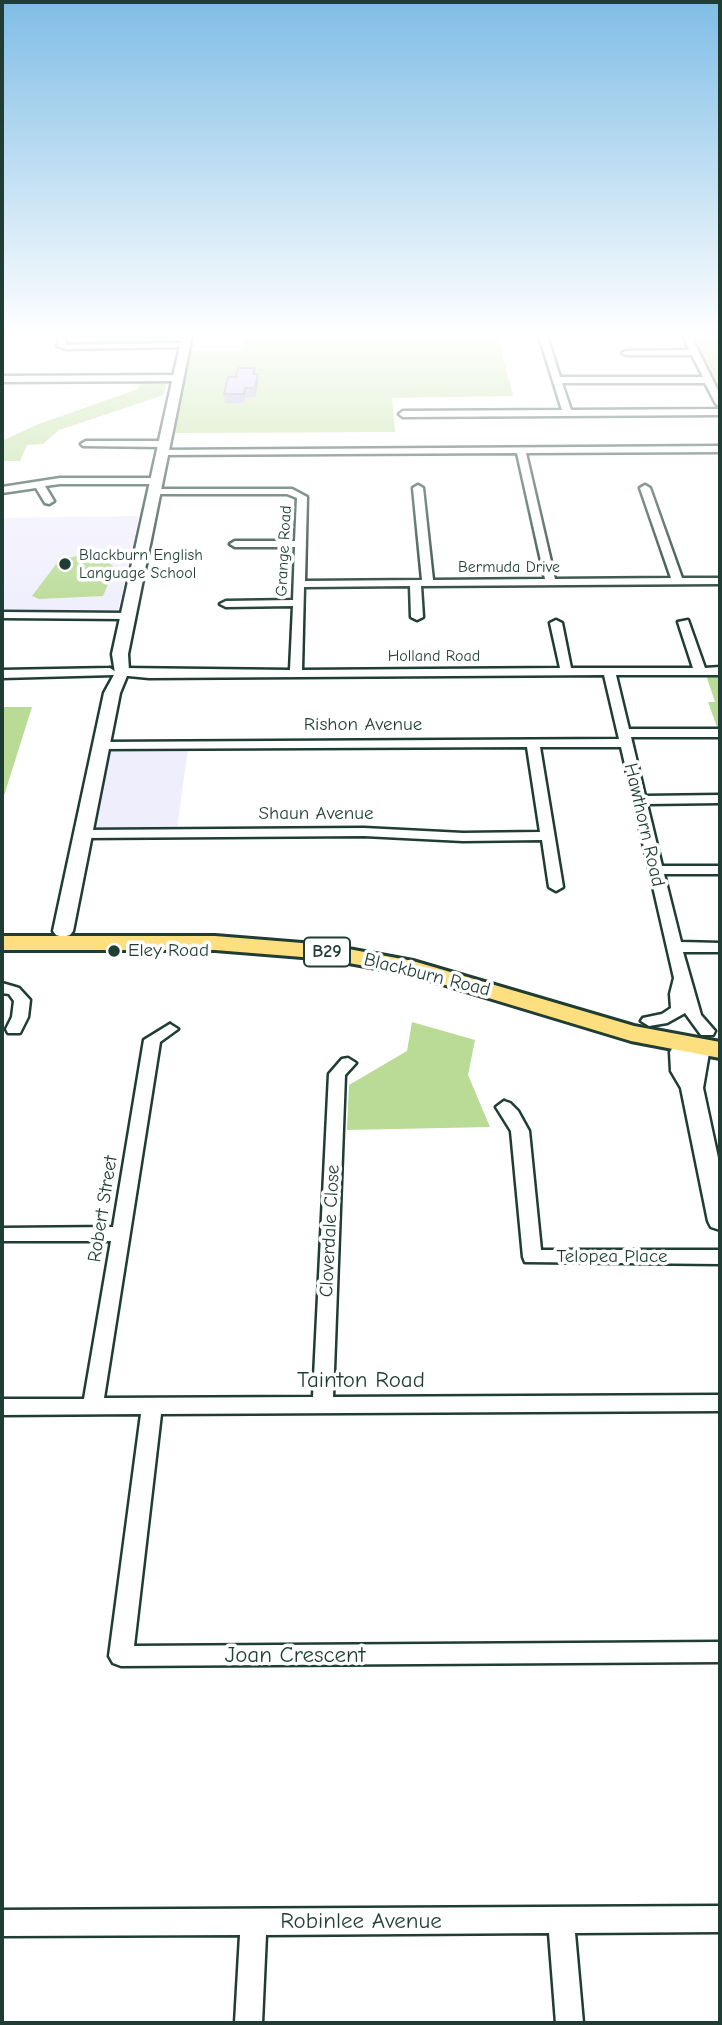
<!DOCTYPE html>
<html>
<head>
<meta charset="utf-8">
<style>
  body { margin:0 }
  #map { position:relative; width:722px; height:2025px; overflow:hidden; background:#fff; font-family:"Comic Neue",sans-serif }
  canvas { display:block }
  .frame { position:absolute; inset:0; border:4px solid #1f3d34; pointer-events:none }
</style>
</head>
<body>
<div id="map">
<canvas width="722" height="2025"></canvas>
<div class="frame"></div>
</div>
<script>
const ctx = document.querySelector('canvas').getContext('2d');
ctx.lineJoin = 'round';
function fillPath(path, color) { ctx.fillStyle = color; ctx.fill(path, 'evenodd'); }
const toPath = rows => new Path2D(rows.map(r => 'M' + r).join(''));
function strokePath(path, color, width, dash) { ctx.strokeStyle = color; ctx.lineWidth = width; ctx.lineCap = dash ? 'butt' : 'round'; ctx.setLineDash(dash || []); ctx.stroke(path); }
function write(font, color, halo, rows, align = 'center') {
  ctx.font = font + ' "Comic Neue",sans-serif'; ctx.lineWidth = 7; ctx.setLineDash([]); ctx.textBaseline = 'middle'; ctx.strokeStyle = halo; ctx.fillStyle = color; for (const [text, x, y, turn = 0] of rows) {
    ctx.save(); ctx.translate(x, y); ctx.rotate((+turn || 0) * Math.PI / 180); ctx.textAlign = isNaN(turn) ? turn : align; if (halo) ctx.strokeText(text, 0, 0); ctx.fillText(text, 0, 0); ctx.restore();
  }
}
const built = toPath([
  [139,516,118,610,2,610,2,518],
  [105,748,188,748,177,829,89,830]
]);
const green = toPath([
  [498,336,513,396,392,398,395,432,175,433,189,351,242,351,244,337],
  [694,336,720,336,720,390],
  [141,380,167,380,164,395,59,430,43,444,27,445,20,461,2,461,2,441,36,425,138,389],
  [83,555,106,560,115,568,103,596,39,599,32,596,60,559],
  [706,675,720,675,720,727,717,727,708,702,715,702],
  [2,707,32,707,2,802],
  [412,1022,475,1040,468,1075,490,1127,347,1130,349,1085,407,1051]
]);
const water = toPath([
  [98,336,174,336,173,342,96,343,98,336]
]);
const minor = toPath([
  [539,336,547,336,560,377,703,377,692,355,626,355,622,353,626,351,689,350,683,336,691,336,720,395,720,407,716,404,705,383,562,383,571,410,720,409,720,415,403,417,399,414,403,411,562,410,539,336],
  [60,338,66,338,66,345,185,343,189,345,185,347,66,349,57,346,60,338],
  [2,376,178,375,182,378,178,381,2,382,2,376],
  [86,441,164,441,169,444,164,447,83,446,81,444,86,441],
  [720,446,720,452,526,453,555,579,671,578,640,488,645,485,650,488,682,578,720,578,720,584,421,586,423,617,417,620,411,617,410,586,304,587,302,670,560,668,550,623,556,620,562,623,571,668,693,668,678,622,688,620,705,668,720,667,720,675,616,675,629,729,720,729,720,737,631,737,645,796,720,795,720,803,647,804,662,866,720,866,720,874,664,874,681,942,720,943,720,952,683,952,701,1015,715,1031,713,1035,701,1035,685,1013,667,1023,649,1026,641,1021,643,1018,662,1014,671,1008,670,994,674,978,621,747,540,747,563,887,556,891,549,887,542,840,463,841,364,836,83,838,76,834,83,830,364,828,463,833,540,832,527,747,96,749,95,746,101,742,619,739,604,675,149,678,118,675,116,672,122,668,290,670,293,606,226,607,220,604,226,601,293,600,295,547,235,547,230,544,235,541,295,541,297,498,287,494,151,494,151,490,154,489,292,489,307,497,305,581,422,580,413,488,418,485,423,488,433,580,545,579,517,453,163,455,160,454,160,450,720,446],
  [60,478,156,478,161,481,156,484,60,484,45,486,54,501,49,504,45,503,36,488,2,493,2,487,60,478],
  [2,612,128,613,134,616,128,619,2,618,2,612],
  [110,668,116,672,114,675,2,678,2,670,110,668],
  [2,983,19,988,30,1000,28,1017,20,1033,8,1033,6,1029,12,1017,14,1001,9,994,2,993,2,983],
  [170,1024,178,1029,160,1042,104,1398,313,1397,329,1074,342,1059,348,1058,356,1063,345,1075,333,1397,720,1395,720,1411,161,1414,134,1646,720,1642,720,1662,121,1666,113,1663,109,1656,141,1414,2,1415,2,1399,84,1399,111,1241,2,1241,2,1228,113,1227,144,1040,170,1024],
  [504,1101,510,1103,518,1111,529,1131,541,1250,720,1250,720,1264,525,1262,523,1257,511,1131,496,1107,504,1101],
  [720,1906,720,1932,575,1933,583,2023,556,2023,549,1933,266,1935,262,2023,235,2023,240,1935,2,1936,2,1910,720,1906]
]);
const secondary = toPath([
  [182,336,192,336,128,654,129,671,120,693,73,931,70,935,63,937,56,935,53,931,104,693,115,673,112,654,182,336],
  [685,1038,707,1042,710,1047,703,1088,720,1167,720,1230,711,1227,708,1221,681,1088,671,1071,670,1052,677,1040,685,1038]
]);
const primary = toPath([
  [2,936,215,936,327,945,413,961,634,1026,720,1042,720,1058,631,1041,409,974,327,959,215,950,2,950,2,936]
]);
const wall = toPath([
  [255,368,255,374,258,383,255,397,245,397,244,403,225,403,224,394,236,377]
]);
const shadedWall = toPath([
  [258,374,258,383,255,397,255,388]
]);
const building = toPath([
  [238,368,255,368,253,374,258,374,255,388,245,388,244,394,224,394,228,377,236,377,238,368]
]);
const markers = [
  [65,564,7,"#1f3d34"],
  [114,951,7,"#1f3d34"]
];
const farStreetnames = [
  ["Grange Road",284,551,-87],
  ["Bermuda Drive",509,567],
  ["Holland Road",434,656]
];
const farPoinames = [
  ["Blackburn English",79,555],
  ["Language School",79,573]
];
const shields = [
  [327,952,46]
];
const shieldNames = [
  ["B29",327,952]
];
const streetNames = [
  ["Rishon Avenue",363,725],
  ["Shaun Avenue",316,814],
  ["Hawthorn Road",644,825,77],
  ["Blackburn Road",427,975,14],
  ["Robert Street",103,1209,-81],
  ["Cloverdale Close",330,1231,-87],
  ["Telopea Place",612,1257]
];
const poiNames = [
  ["Eley Road",128,951]
];
const nearStreetnames = [
  ["Tainton Road",361,1380],
  ["Joan Crescent",295,1655],
  ["Robinlee Avenue",361,1921]
];
fillPath(built, '#efeefd');
fillPath(green, '#b9db95');
fillPath(water, '#82cbe2');
strokePath(water, '#5a929c', 2);
strokePath(minor, '#1f3d34', 5);
strokePath(secondary, '#1f3d34', 5);
strokePath(primary, '#1f3d34', 6);
fillPath(minor, '#fff');
fillPath(secondary, '#fff');
fillPath(primary, '#fedf80');
fillPath(wall, '#afa9d4');
fillPath(shadedWall, '#8e8aad');
fillPath(building, '#cbc5f7');
strokePath(building, '#8e8aad', 2);
const sky = ctx.createLinearGradient(0, 0, 0, 620);
sky.addColorStop(0, '#7fbde6');
sky.addColorStop(0.54, '#fff');
sky.addColorStop(1, '#ffffff00');
ctx.fillStyle = sky;
ctx.fillRect(0, 0, 722, 620);
for (const [x, y, r, color] of markers) { const dot = new Path2D(); dot.arc(x, y, r, 0, 2 * Math.PI); ctx.fillStyle = color; ctx.fill(dot); strokePath(dot, '#fff', 2.5); }
write('16px', '#1f3d34', '#fff', farStreetnames);
write('16px', '#1f3d34', '#fff', farPoinames, 'left');
for (const [x, y, w] of shields) { const box = new Path2D(); box.roundRect(x - w / 2, y - 14.5, w, 29, 5); ctx.fillStyle = '#fff'; ctx.fill(box); strokePath(box, '#1f3d34', 2); }
write('bold 18px', '#1f3d34', null, shieldNames);
write('19px', '#1f3d34', '#fff', streetNames);
write('19px', '#1f3d34', '#fff', poiNames, 'left');
write('23px', '#1f3d34', '#fff', nearStreetnames);
</script>
</body>
</html>
